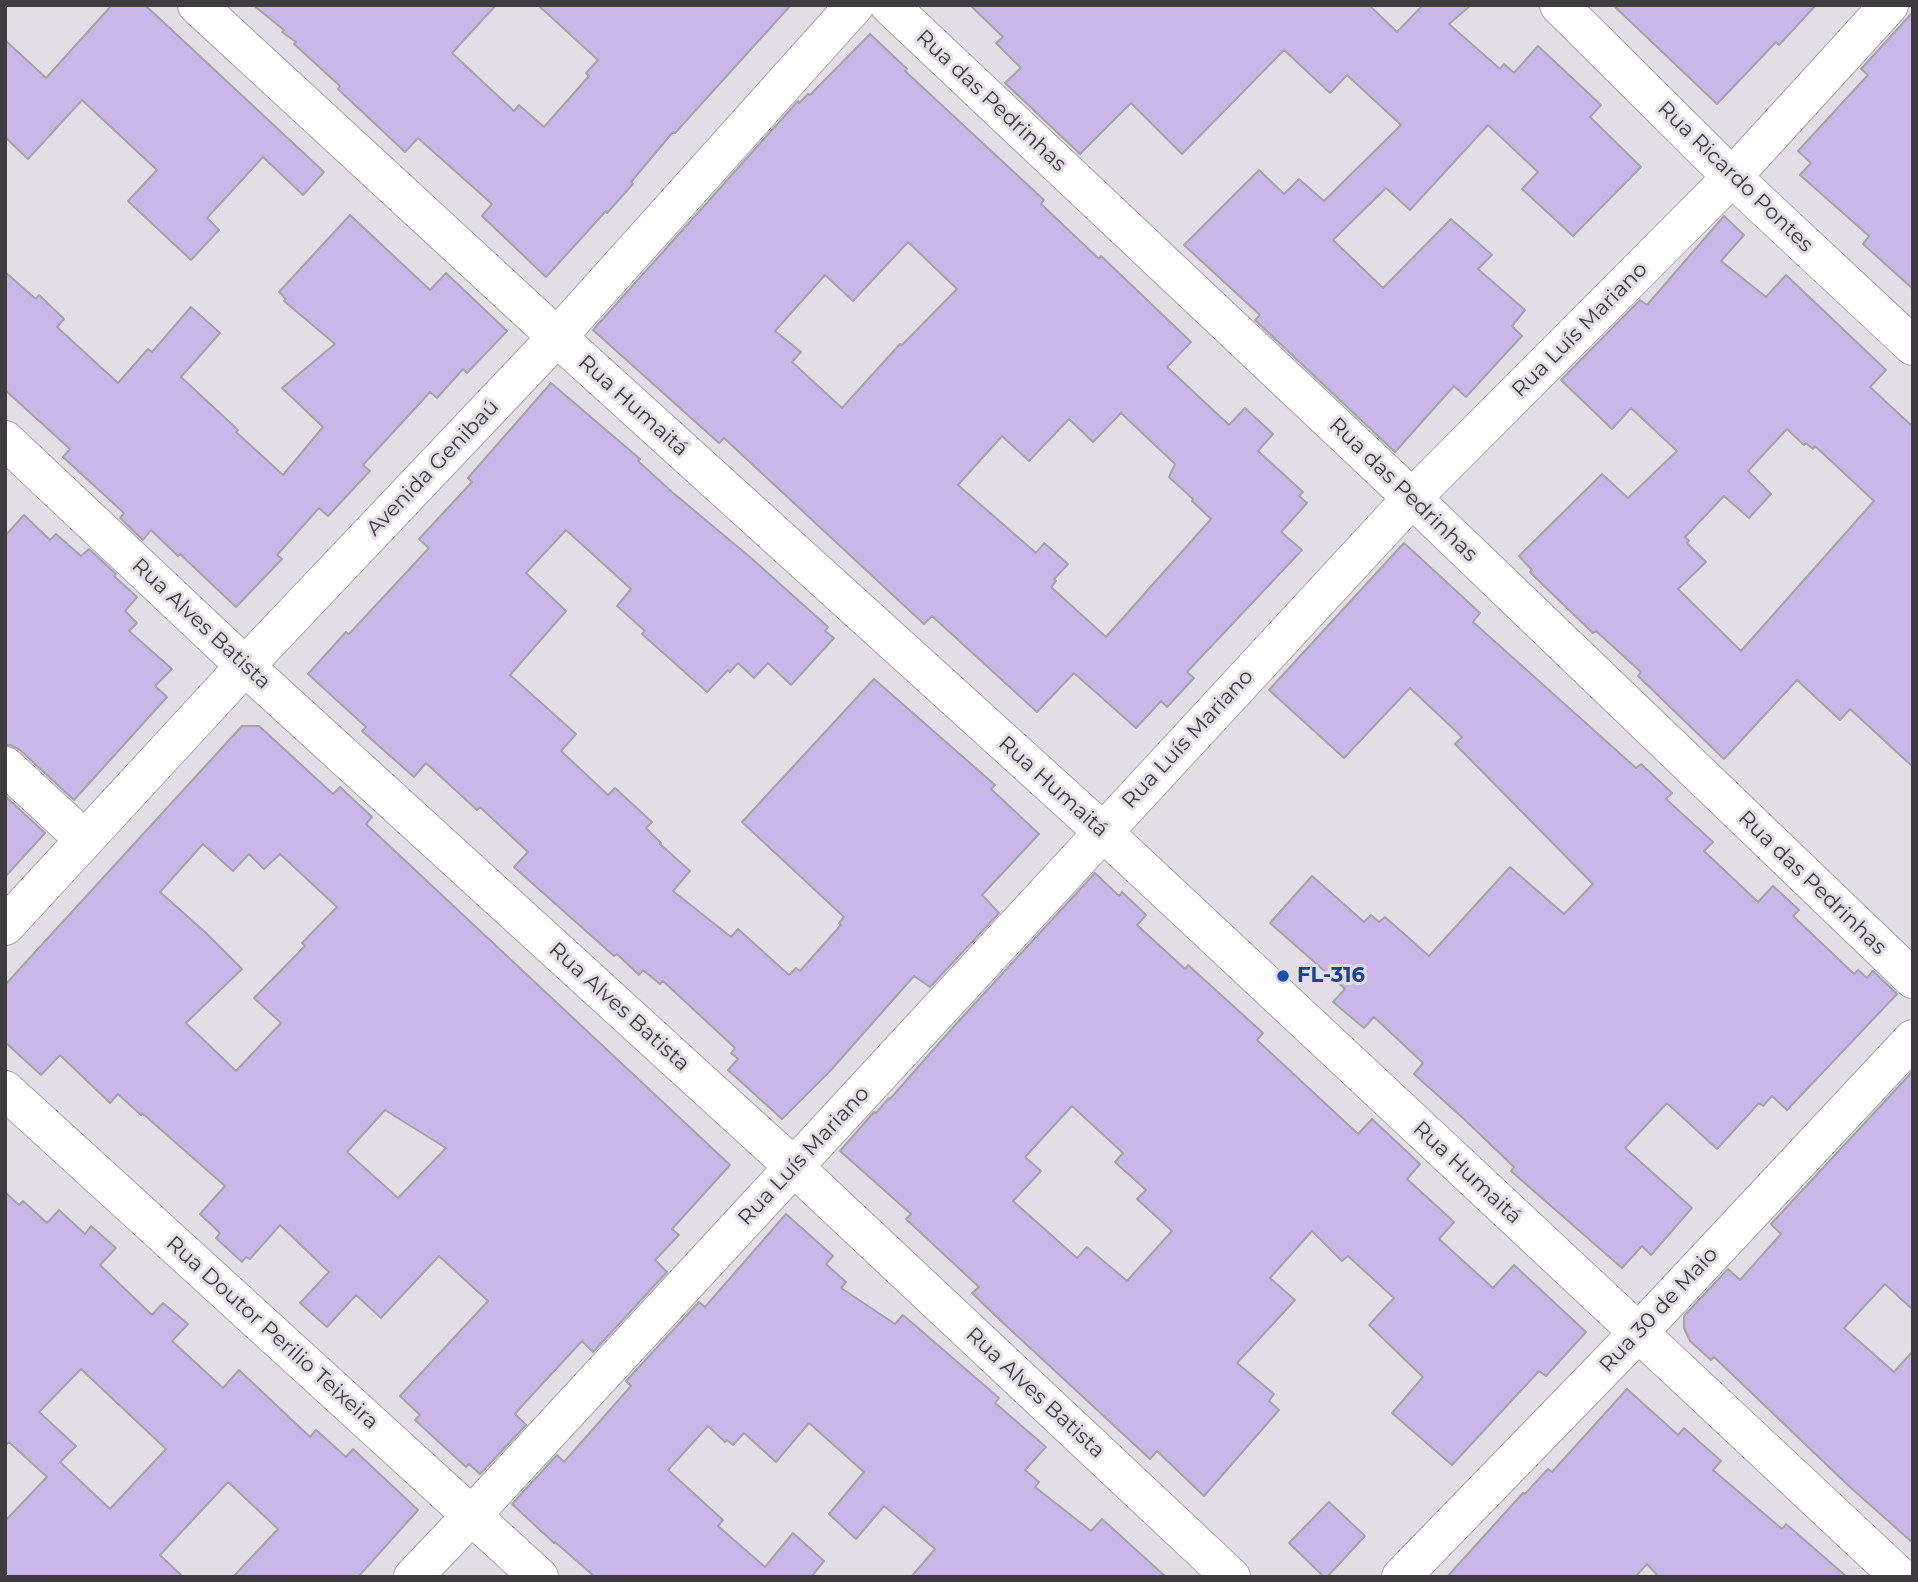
<!DOCTYPE html>
<html>
<head>
<meta charset="utf-8">
<style>
  body { margin:0 }
  #map { position:relative; width:1918px; height:1582px; overflow:hidden; background:#e3dee5; font-family:Montserrat,sans-serif }
  canvas { display:block }
  .frame { position:absolute; inset:0; border:7px solid #3e3c3f; pointer-events:none }
</style>
</head>
<body>
<div id="map">
<canvas width="1918" height="1582"></canvas>
<div class="frame"></div>
</div>
<script>
const ctx = document.querySelector('canvas').getContext('2d');
ctx.lineJoin = 'round';
function fillPath(path, color) { ctx.fillStyle = color; ctx.fill(path, 'evenodd'); }
const toPath = rows => new Path2D(rows.map(r => 'M' + r).join(''));
function strokePath(path, color, width, dash) { ctx.strokeStyle = color; ctx.lineWidth = width; ctx.lineCap = dash ? 'butt' : 'round'; ctx.setLineDash(dash || []); ctx.stroke(path); }
function write(font, color, halo, rows, align = 'center') {
  ctx.font = font + ' Montserrat,sans-serif'; ctx.lineWidth = 6; ctx.setLineDash([]); ctx.textBaseline = 'middle'; ctx.strokeStyle = halo; ctx.fillStyle = color; for (const [text, x, y, turn = 0] of rows) {
    ctx.save(); ctx.translate(x, y); ctx.rotate((+turn || 0) * Math.PI / 180); ctx.textAlign = isNaN(turn) ? turn : align; if (halo) ctx.strokeText(text, 0, 0); ctx.fillText(text, 0, 0); ctx.restore();
  }
}
const building = toPath([
  [112,5,145,5,324,172,303,195,263,157,207,218,219,230,191,260,128,201,157,170,82,100,28,159,5,137,5,40,46,78,112,5],
  [253,5,496,5,452,53,514,111,519,105,544,127,589,76,586,73,598,60,538,5,791,5,675,133,673,132,631,182,633,184,607,213,606,211,546,277,482,216,492,204,418,138,405,152,338,89,340,86,294,44,296,42,282,32,284,30,253,5],
  [970,5,1369,5,1397,32,1423,5,1471,5,1449,24,1500,69,1504,64,1514,73,1538,46,1601,105,1590,117,1641,167,1573,236,1522,189,1538,172,1488,125,1410,210,1386,188,1333,240,1383,288,1451,219,1492,255,1478,269,1525,310,1512,326,1522,336,1508,351,1466,397,1454,386,1395,452,1255,320,1260,315,1184,245,1259,170,1284,194,1299,179,1324,201,1401,125,1347,75,1330,93,1284,50,1182,154,1131,103,1080,154,1005,83,1021,68,996,43,1003,37,970,5],
  [1613,5,1816,5,1779,45,1776,42,1717,104,1613,5],
  [1913,12,1913,289,1863,244,1869,236,1800,175,1811,163,1798,151,1868,75,1861,69,1913,12],
  [870,34,907,69,905,71,1044,200,1041,204,1099,259,1101,256,1191,342,1167,367,1229,425,1245,408,1273,434,1258,451,1303,492,1299,496,1307,503,1281,532,1302,550,1187,672,1194,678,1167,707,1161,701,1136,728,1074,673,1037,712,932,616,924,624,724,438,719,443,593,330,798,101,799,103,808,94,810,95,870,34],
  [908,242,957,289,902,345,900,344,842,408,792,362,801,352,775,331,825,275,853,301,908,242],
  [1121,413,1175,464,1169,477,1193,499,1192,501,1211,519,1106,637,1051,587,1056,581,1054,579,1068,564,1044,543,1036,553,958,485,1002,436,1029,461,1069,419,1093,442,1121,413],
  [350,215,430,290,446,273,507,331,467,373,463,369,437,398,430,392,363,465,370,471,328,516,319,508,277,555,282,559,236,607,180,554,178,556,151,530,143,540,120,518,124,513,63,457,70,449,5,390,5,272,36,299,39,295,64,319,57,327,118,383,148,349,152,352,191,307,220,333,181,377,238,430,236,432,283,475,323,427,282,388,335,344,284,301,286,299,279,292,350,215],
  [1724,216,1744,235,1721,261,1766,297,1786,275,1886,370,1870,387,1913,427,1913,767,1850,709,1840,720,1797,680,1724,759,1638,676,1641,672,1596,631,1593,633,1540,582,1530,572,1532,570,1519,556,1602,474,1628,498,1677,451,1631,408,1612,429,1561,380,1640,300,1647,305,1724,216],
  [1787,429,1804,445,1806,443,1813,449,1815,446,1874,501,1741,651,1678,589,1706,562,1687,543,1689,541,1685,537,1724,496,1749,518,1771,494,1748,471,1787,429],
  [551,383,640,459,638,461,672,492,751,558,828,627,825,631,834,638,791,685,768,663,754,678,738,663,730,672,728,670,707,692,642,634,645,631,617,606,631,589,566,530,526,573,566,611,510,675,576,734,561,751,608,795,615,788,652,822,646,828,661,843,660,844,690,871,673,891,731,937,738,929,789,975,796,968,800,971,841,925,839,923,844,917,742,822,874,679,995,785,991,789,1039,834,982,895,999,913,930,987,914,976,831,1070,782,1119,728,1070,738,1059,731,1053,735,1048,663,981,660,984,643,970,639,975,617,954,614,956,514,867,528,852,480,807,477,810,426,763,414,777,362,731,366,727,308,674,346,632,349,634,429,548,419,539,472,482,468,478,551,383],
  [24,515,50,540,56,534,81,556,89,549,116,574,114,576,137,597,125,611,137,623,129,631,172,669,155,686,167,697,74,800,20,750,10,745,5,745,5,536,24,515],
  [1404,543,1480,613,1473,622,1636,768,1641,764,1672,793,1666,799,1713,842,1704,851,1758,902,1773,886,1799,910,1793,916,1854,974,1858,970,1867,978,1873,971,1897,994,1787,1110,1772,1096,1763,1106,1759,1103,1717,1149,1667,1103,1625,1148,1692,1208,1651,1255,1642,1246,1622,1268,1511,1171,1514,1167,1464,1119,1414,1074,1423,1063,1374,1017,1364,1028,1333,1002,1345,989,1270,923,1312,876,1364,922,1371,915,1379,922,1385,917,1429,956,1510,867,1564,914,1593,884,1455,744,1462,737,1410,688,1344,758,1269,690,1404,543],
  [242,726,259,726,333,794,340,787,372,817,366,824,730,1165,672,1229,679,1235,655,1260,667,1272,593,1352,582,1341,530,1397,515,1414,526,1425,480,1474,469,1464,466,1467,415,1420,420,1415,400,1396,488,1301,439,1256,381,1318,356,1295,327,1327,300,1303,329,1272,280,1225,250,1259,246,1257,242,1262,216,1238,220,1233,200,1214,225,1186,142,1113,141,1115,118,1094,110,1103,60,1055,41,1075,5,1042,5,985,242,726],
  [203,844,233,871,249,854,264,869,280,854,337,907,302,943,305,946,254,998,281,1023,236,1071,186,1023,242,969,206,933,160,892,203,844],
  [385,1110,446,1148,398,1198,347,1152,385,1110],
  [5,796,45,833,5,877,5,796],
  [1095,873,1119,896,1122,892,1146,915,1137,925,1185,969,1188,965,1263,1033,1257,1040,1358,1134,1372,1119,1420,1164,1407,1179,1454,1222,1439,1239,1493,1288,1514,1265,1586,1332,1546,1376,1539,1371,1452,1465,1392,1413,1423,1377,1369,1325,1394,1298,1348,1256,1342,1261,1312,1231,1270,1278,1295,1300,1237,1363,1274,1394,1269,1401,1279,1410,1204,1496,1157,1451,1150,1459,999,1319,972,1293,979,1287,906,1219,911,1214,840,1151,874,1112,876,1113,889,1098,890,1099,956,1024,1095,873],
  [1072,1106,1123,1153,1115,1162,1146,1190,1137,1199,1172,1231,1127,1281,1087,1247,1077,1258,1013,1201,1041,1171,1025,1157,1072,1106],
  [1913,1071,1913,1310,1885,1284,1844,1328,1894,1372,1913,1351,1913,1543,1850,1487,1714,1357,1711,1360,1690,1341,1684,1328,1684,1316,1728,1269,1740,1280,1781,1234,1771,1224,1913,1071],
  [5,1192,19,1205,23,1201,47,1223,59,1210,85,1234,91,1226,116,1248,100,1265,152,1315,163,1303,188,1324,172,1341,223,1388,239,1370,310,1437,316,1430,346,1457,353,1449,418,1510,358,1577,233,1577,278,1529,228,1482,160,1555,183,1577,5,1577,5,1521,47,1477,9,1442,5,1446,5,1192],
  [81,1369,166,1449,110,1509,60,1462,76,1446,39,1412,81,1369],
  [786,1214,833,1256,826,1264,846,1282,841,1288,895,1324,903,1315,999,1398,995,1403,1046,1447,1025,1470,1039,1482,1035,1487,1091,1531,1102,1519,1166,1577,911,1577,935,1549,884,1506,856,1539,829,1514,864,1472,809,1423,776,1462,744,1433,733,1445,727,1440,725,1442,708,1426,668,1470,723,1520,718,1526,765,1567,793,1533,824,1561,811,1577,595,1577,555,1542,554,1543,512,1504,557,1455,564,1462,631,1386,626,1381,699,1302,705,1307,786,1214],
  [1627,1389,1678,1435,1684,1428,1721,1461,1713,1470,1782,1529,1786,1524,1847,1577,1659,1577,1647,1564,1635,1577,1447,1577,1523,1493,1525,1494,1548,1469,1552,1472,1627,1389],
  [1329,1502,1365,1536,1327,1577,1324,1577,1289,1543,1329,1502]
]);
const minor = toPath([
  [197,5,557,337,1102,831,1900,1577],
  [889,5,1412,498,1913,979],
  [1559,5,1732,177,1913,346],
  [5,440,259,679,794,1167,1231,1577],
  [5,766,84,839],
  [5,1090,539,1577],
  [413,1577,472,1515,1412,498,1732,177,1889,5],
  [1401,1577,1638,1333,1913,1039]
]);
const major = toPath([
  [5,926,245,666,557,337,855,5]
]);
const markers = [
  [1283,976,7,"#1a4fb4"]
];
const streetNames = [
  ["Rua das Pedrinhas",991,101,43],
  ["Rua Ricardo Pontes",1735,177,44],
  ["Rua Luís Mariano",1580,330,-45],
  ["Rua Humaitá",633,406,42],
  ["Avenida Genibaú",433,468,-46],
  ["Rua das Pedrinhas",1403,490,44],
  ["Rua Alves Batista",201,624,43],
  ["Rua Luís Mariano",1188,739,-47],
  ["Rua Humaitá",1053,787,42],
  ["Rua das Pedrinhas",1812,883,44],
  ["Rua Alves Batista",619,1007,42],
  ["Rua Luís Mariano",804,1156,-47],
  ["Rua Humaitá",1467,1173,43],
  ["Rua 30 de Maio",1659,1310,-47],
  ["Rua Doutor Perilio Teixeira",272,1333,42],
  ["Rua Alves Batista",1035,1393,43]
];
const transitNames = [
  ["FL-316",1297,976]
];
fillPath(building, '#c9b7e9');
strokePath(building, '#a5a2aa', 2);
strokePath(minor, '#a7a2a9', 40);
strokePath(major, '#a7a2a9', 40);
strokePath(minor, '#fff', 38);
strokePath(major, '#fff', 38);
for (const [x, y, r, color] of markers) { const dot = new Path2D(); dot.arc(x, y, r, 0, 2 * Math.PI); ctx.fillStyle = color; ctx.fill(dot); strokePath(dot, '#e3dee5', 2.5); }
write('21px', '#3e3c3f', '#e3dee5', streetNames);
write('bold 21px', '#164399', '#e3dee5', transitNames, 'left');
</script>
</body>
</html>
